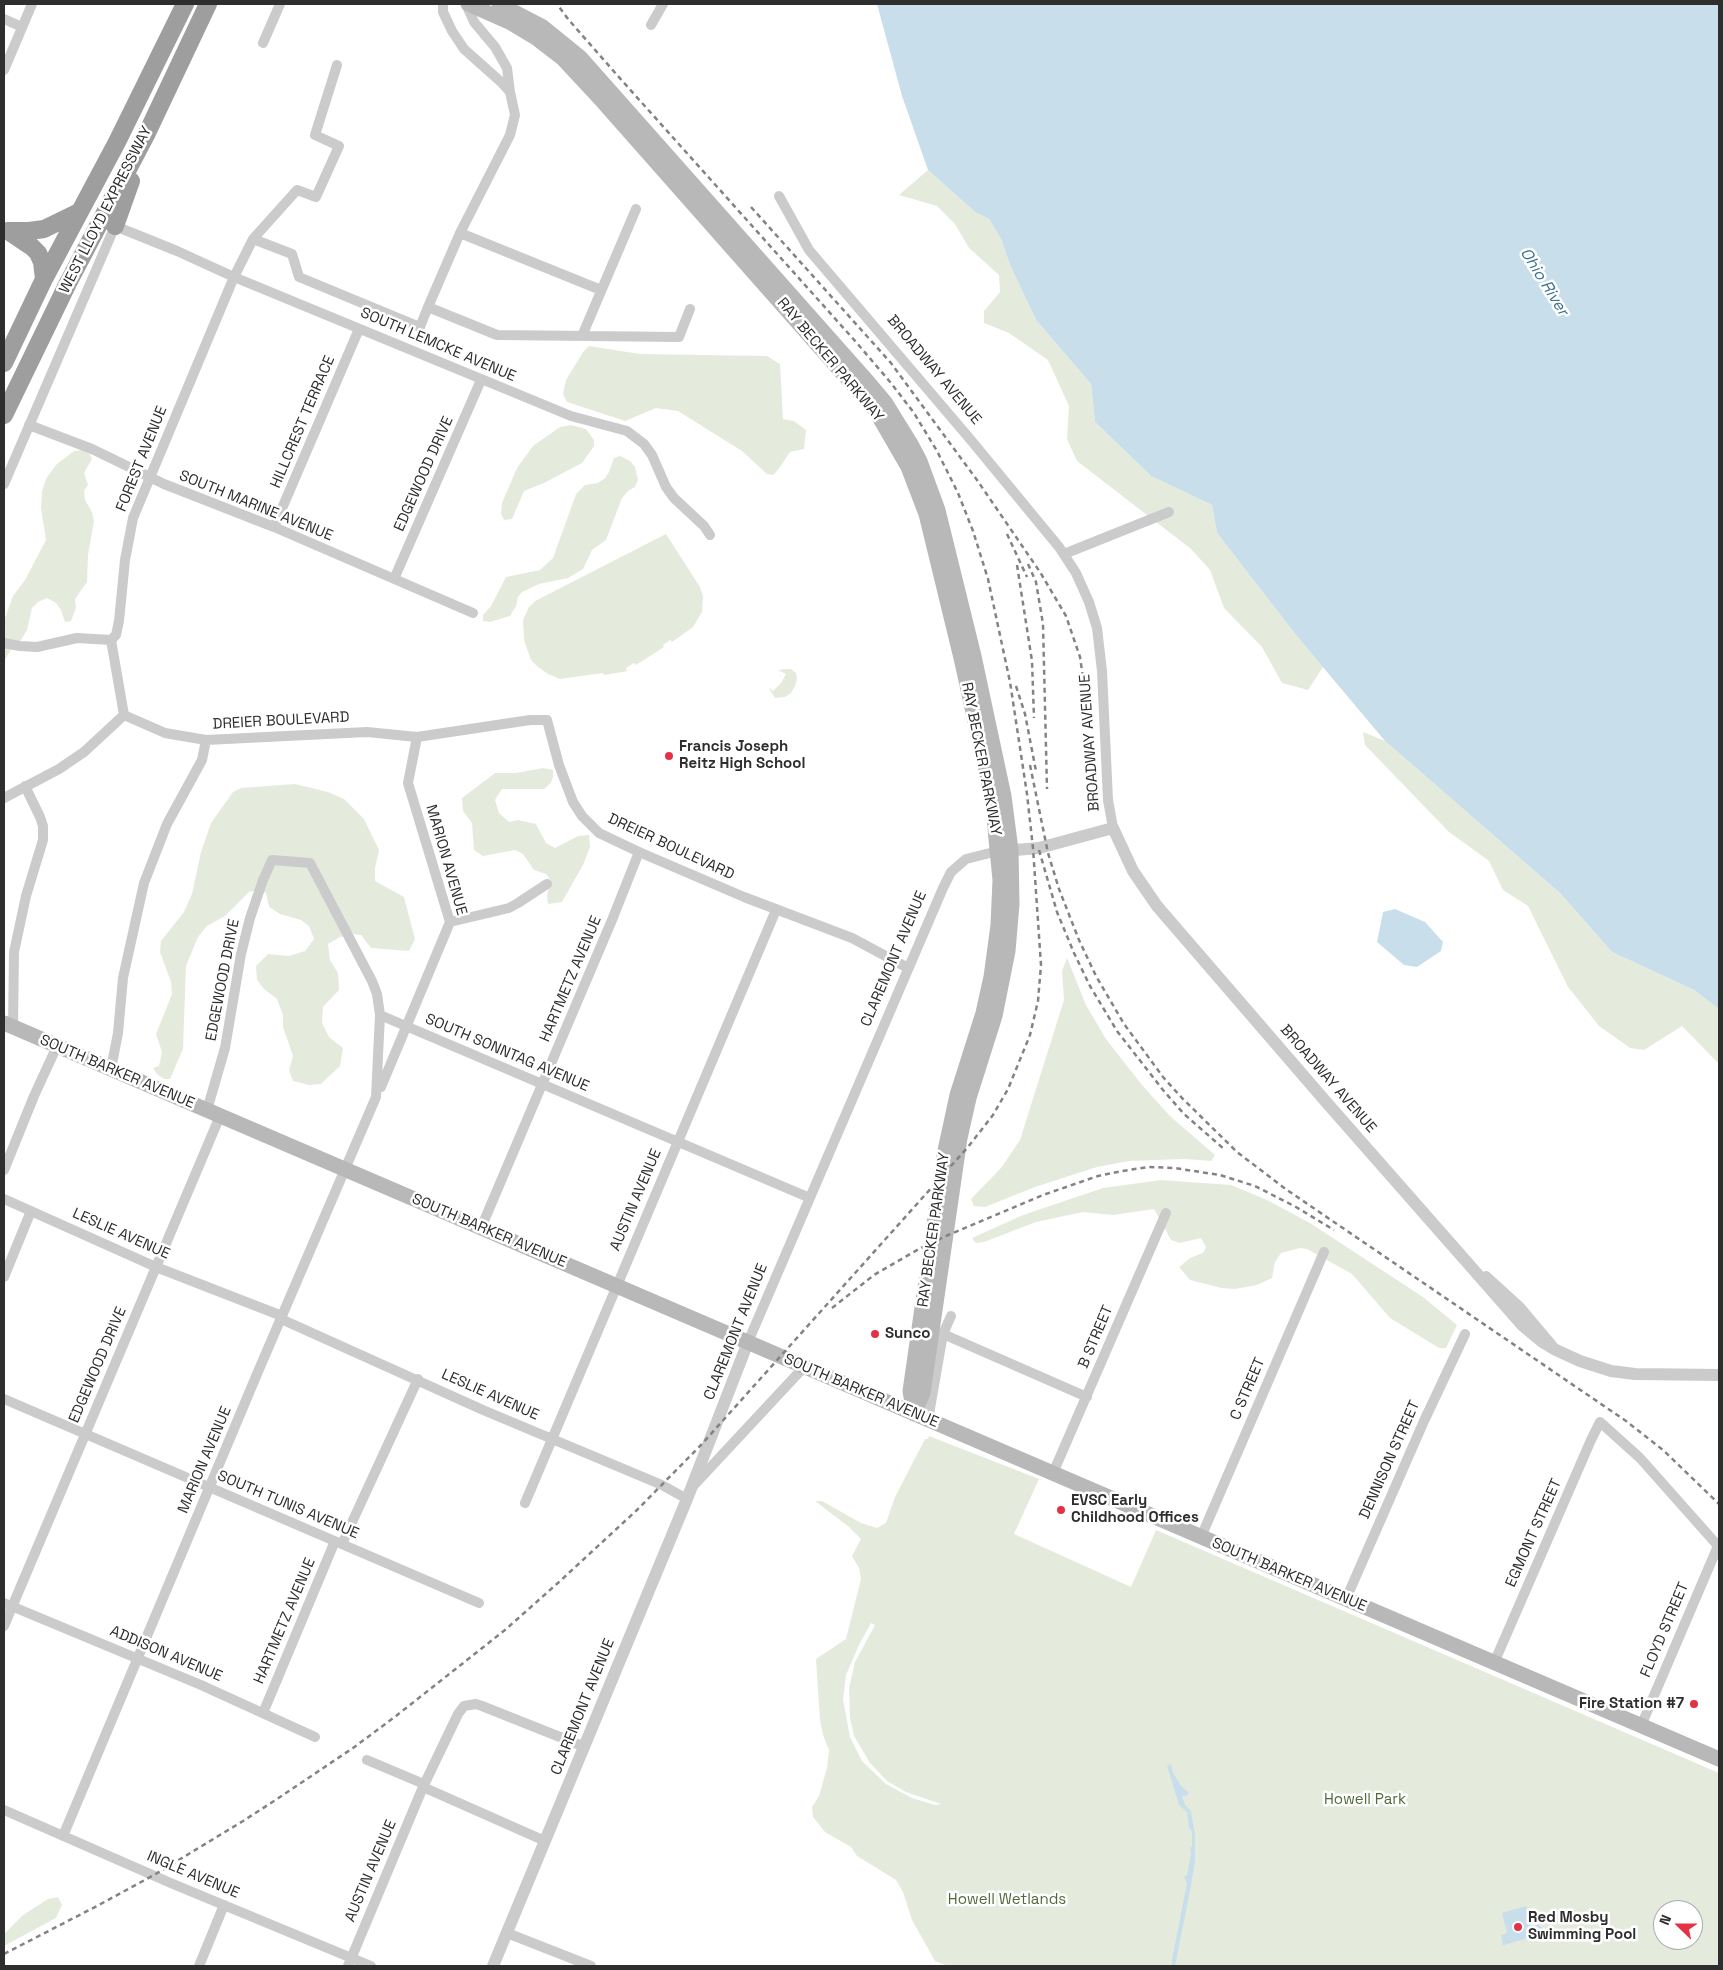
<!DOCTYPE html>
<html>
<head>
<meta charset="utf-8">
<style>
  body { margin:0 }
  #map { position:relative; width:1723px; height:1970px; overflow:hidden; background:#fff; font-family:"Space Grotesk",sans-serif }
  canvas { display:block }
  .frame { position:absolute; inset:0; border:5px solid #2e2e2e; pointer-events:none }
  .north { position:absolute; left:1653px; top:1900px; width:50px; height:50px; box-sizing:border-box; background:#fff; border:1px solid #ababab; border-radius:50%; rotate:292deg; font-size:14px; font-weight:700; line-height:20px; text-align:center; color:#2e2e2e }
  .north::after { content:''; display:block; margin:auto; width:18px; height:22px; background:#e33245; clip-path:polygon(50% 0,100% 100%,50% 72%,0 100%) }
</style>
</head>
<body>
<div id="map">
<canvas width="1723" height="1970"></canvas>
<div class="frame"></div>
<div class="north">N</div>
</div>
<script>
const ctx = document.querySelector('canvas').getContext('2d');
ctx.lineJoin = 'round';
function fillPath(path, color) { ctx.fillStyle = color; ctx.fill(path, 'evenodd'); }
const toPath = rows => new Path2D(rows.map(r => 'M' + r).join(''));
function strokePath(path, color, width, dash) { ctx.strokeStyle = color; ctx.lineWidth = width; ctx.lineCap = dash ? 'butt' : 'round'; ctx.setLineDash(dash || []); ctx.stroke(path); }
function write(font, color, halo, rows, align = 'center') {
  ctx.font = font + ' "Space Grotesk",sans-serif'; ctx.lineWidth = 5; ctx.setLineDash([]); ctx.textBaseline = 'middle'; ctx.strokeStyle = halo; ctx.fillStyle = color; for (const [text, x, y, turn = 0] of rows) {
    ctx.save(); ctx.translate(x, y); ctx.rotate((+turn || 0) * Math.PI / 180); ctx.textAlign = isNaN(turn) ? turn : align; if (halo) ctx.strokeText(text, 0, 0); ctx.fillText(text, 0, 0); ctx.restore();
  }
}
const green = toPath([
  [928,170,975,212,989,219,1001,239,1010,265,1036,320,1091,384,1095,422,1151,476,1212,505,1217,533,1296,635,1323,667,1308,690,1282,683,1262,647,1224,608,1210,570,1191,549,1077,461,1067,439,1069,406,1048,360,1009,333,984,323,984,311,1000,292,999,275,969,248,955,224,937,206,899,195],
  [589,346,640,354,767,356,780,364,783,419,794,421,806,430,804,449,790,452,778,470,773,475,767,474,742,451,678,411,656,408,625,421,567,402,563,394,566,380,583,352],
  [571,425,586,429,594,440,594,446,582,463,544,483,524,491,512,519,504,520,501,514,502,503,517,468,533,446,560,427],
  [83,450,90,454,92,459,84,473,88,485,84,491,85,500,92,512,94,521,88,555,87,582,75,599,76,608,71,621,65,622,61,610,56,603,47,598,38,602,32,608,27,630,21,640,14,645,4,661,4,621,13,596,25,580,46,540,41,508,42,491,47,477,57,464,74,451],
  [620,456,630,461,635,467,638,480,635,487,628,491,622,498,606,540,592,550,583,569,568,578,539,584,522,592,518,597,516,606,510,616,490,622,483,621,483,615,491,606,506,577,540,570,553,558,576,494,585,485,598,483,605,478,609,472,614,458],
  [666,534,700,587,703,596,702,612,693,627,672,642,670,640,663,645,664,647,636,665,634,663,626,668,627,671,623,672,604,675,603,673,560,679,548,674,538,667,531,660,524,640,523,620,529,607,535,601],
  [786,669,791,669,796,673,797,679,795,686,791,693,785,697,775,698,768,687,773,691,781,683,786,674,778,670],
  [1363,732,1385,741,1560,893,1612,952,1694,990,1719,1009,1719,1064,1682,1026,1644,1050,1630,1048,1599,1026,1568,987,1528,906,1503,890,1489,861,1449,832,1365,745],
  [543,768,553,770,553,777,551,783,544,789,502,789,495,800,499,813,509,822,518,820,536,824,546,843,555,848,578,836,589,835,590,847,583,865,562,902,548,904,547,895,551,881,546,874,534,870,523,854,515,850,483,856,474,850,472,823,463,811,462,798,495,773,516,773],
  [295,784,328,792,344,799,364,819,379,850,375,868,375,881,404,897,415,939,409,951,371,948,361,935,354,934,340,937,328,944,330,960,338,973,339,990,323,1007,322,1023,329,1037,343,1048,340,1066,321,1084,309,1085,293,1081,289,1070,293,1056,283,1027,283,1015,277,999,264,989,257,980,256,966,268,954,289,956,305,951,314,939,309,926,301,920,280,914,269,907,266,893,259,890,249,892,225,916,207,926,198,937,186,966,183,1049,170,1079,164,1079,157,1074,153,1068,159,1066,162,1052,156,1034,172,994,171,982,160,952,161,941,184,912,192,894,201,852,211,823,233,792,241,788],
  [1067,958,1086,1005,1106,1039,1142,1085,1170,1116,1215,1155,1211,1161,1185,1159,1129,1161,1097,1167,1035,1187,985,1207,974,1206,971,1199,1001,1168,1020,1140,1064,1000,1062,971],
  [1161,1180,1231,1185,1267,1200,1310,1223,1423,1297,1457,1325,1446,1348,1439,1348,1390,1318,1352,1274,1307,1249,1300,1248,1281,1253,1275,1262,1272,1278,1257,1285,1235,1289,1221,1288,1190,1280,1179,1267,1190,1258,1203,1253,1206,1247,1201,1238,1180,1243,1171,1240,1154,1209,1113,1215,1083,1212,1036,1222,984,1242,976,1243,972,1238,1023,1215,1103,1188],
  [929,1436,1039,1479,1014,1534,1131,1587,1156,1530,1719,1773,1719,1966,948,1966,935,1961,912,1920,903,1892,896,1880,857,1856,851,1847,825,1832,813,1817,812,1807,819,1796,827,1768,829,1750,823,1735,820,1720,816,1659,846,1639,861,1579,859,1568,852,1556,861,1539,849,1527,815,1501,822,1501,861,1523,877,1528,886,1523,895,1497,925,1439,928,1439],
  [871,1623,875,1625,855,1662,849,1688,850,1718,854,1736,870,1763,887,1781,906,1792,941,1804,935,1805,912,1798,886,1784,862,1761,850,1737,843,1699,846,1675,859,1645],
  [1663,1910,1693,1910,1693,1940,1663,1940],
  [58,1897,62,1905,56,1918,4,1946,4,1934,23,1915,48,1899]
]);
const water = toPath([
  [877,4,1719,4,1719,1009,1694,990,1612,952,1560,893,1385,741,1296,635,1217,533,1212,505,1151,476,1095,422,1091,384,1036,320,1010,265,1001,239,989,219,975,212,928,170,902,96],
  [1395,909,1425,922,1443,942,1441,951,1417,967,1404,965,1377,942,1383,912],
  [1171,1764,1173,1773,1182,1787,1189,1793,1187,1796,1182,1796,1185,1805,1191,1811,1195,1834,1195,1862,1190,1891,1175,1966,1172,1966,1172,1959,1187,1883,1184,1877,1187,1875,1191,1854,1190,1848,1192,1846,1192,1832,1189,1828,1187,1812,1179,1805,1167,1766],
  [1526,1906,1533,1932,1537,1931,1535,1922,1548,1933,1538,1935,1538,1938,1536,1938,1535,1936,1501,1946,1503,1944,1501,1935,1507,1933,1502,1913]
]);
const minor = toPath([
  [466,4,474,22,495,47,507,68,510,92],
  [4,19,22,27],
  [651,25,663,4],
  [263,43,280,4],
  [4,70,32,4],
  [779,196,809,250,970,439,1059,547,1076,573,1089,602,1097,628,1102,671,1108,800,1113,828],
  [460,233,601,290],
  [253,239,297,190,316,197,339,146,315,135,337,65],
  [428,307,460,233,510,135,515,115,510,92,501,82,464,49,452,31,443,12,443,4],
  [582,336,636,209],
  [29,425,92,449,164,484,274,527,473,613],
  [4,484,115,226,177,251,234,277,571,416,627,431,644,444,652,455,666,487,674,498,704,526,710,535],
  [274,527,359,329],
  [1064,554,1169,512],
  [394,579,481,380],
  [4,643,20,646,37,647,77,638,111,640],
  [124,715,165,733,206,740,367,732,417,737,530,720,547,720,559,765,573,802,582,816,599,833,639,852,744,897,852,938,908,968],
  [4,798,59,769,84,752,124,715,111,640,116,635,119,621,125,560,133,518,234,277,253,239,292,254,299,277,420,327,428,307,497,335,679,337,690,309],
  [450,922,509,908,518,903,547,884],
  [380,1015,810,1198],
  [13,1027,14,952,26,896,43,840,43,826,40,817,25,786],
  [111,1069,118,1033,123,978,144,883,167,824,202,760,206,740],
  [381,1087,450,922,408,783,417,737],
  [4,1170,34,1096,57,1046],
  [4,1199,156,1267,282,1316],
  [481,1228,612,920,639,852],
  [1486,1276,1520,1307,1552,1345],
  [4,1277,31,1211],
  [281,1319,483,1410,662,1485,687,1499],
  [943,1334,1087,1397],
  [748,1342,943,888,951,872,966,859,998,851],
  [4,1399,479,1603],
  [928,1420,943,1334,951,1316],
  [1053,1473,1166,1213],
  [694,1485,804,1367],
  [525,1503,776,910],
  [1201,1537,1324,1252],
  [342,1544,418,1379],
  [1346,1599,1424,1421,1465,1334],
  [4,1603,201,1685,315,1737],
  [4,1626,220,1116],
  [1494,1663,1591,1440,1600,1422,1640,1458,1719,1547],
  [263,1713,335,1541],
  [1641,1726,1718,1546],
  [367,1760,424,1784],
  [423,1787,545,1841],
  [4,1810,173,1884,371,1966],
  [63,1836,257,1374,376,1097,380,1015,377,994,372,981,310,863,272,860,263,880,250,918,241,954,225,1048,207,1110],
  [507,1933,591,1966],
  [199,1966,224,1905],
  [348,1966,423,1787,458,1714,464,1706,476,1704,482,1706,585,1747]
]);
const tertiary = toPath([
  [1003,851,1039,848,1113,828,1133,871,1157,906,1327,1103,1523,1326,1541,1341,1556,1350,1580,1361,1611,1371,1635,1374,1719,1375],
  [493,1966,687,1499,748,1342]
]);
const secondary = toPath([
  [468,4,511,23,536,38,562,58,603,102,875,410,908,467,926,514,961,658,992,798,1000,880,998,925,991,977,983,1013,957,1095,944,1155,910,1391,914,1414],
  [499,4,543,27,580,57,869,383,885,402,911,444,920,461,938,510,974,656,1004,796,1011,850,1012,904,1008,951,995,1016,969,1098,960,1138,923,1393,914,1414],
  [4,1023,1719,1759]
]);
const trunk = toPath([
  [115,226,131,181],
  [7,231,29,231,44,229,79,212],
  [8,231,32,247,38,253,42,262,44,279],
  [4,363,44,279,117,142,185,4],
  [4,415,68,283,147,133,208,4]
]);
const rail = toPath([
  [751,207,891,363,977,480,1040,572,1066,616,1080,657,1085,691],
  [1007,534,1027,577],
  [1028,564,1036,582,1043,624,1047,789],
  [1017,565,1032,661,1034,718],
  [1016,686,1025,714,1036,771],
  [1030,765,1048,853,1059,889,1079,940,1096,976,1124,1024,1163,1077,1182,1098,1237,1152,1287,1190,1626,1421,1663,1450,1719,1504],
  [1039,850,1057,912,1074,953,1090,986,1117,1031,1163,1090,1184,1114,1224,1149],
  [832,1308,874,1275,919,1249,946,1236,1043,1195,1098,1176,1122,1171,1149,1167,1174,1168,1220,1175,1255,1186,1296,1207,1334,1230],
  [4,1954,97,1906,154,1875,243,1821,274,1801,353,1748,396,1716,505,1630,559,1582,637,1510,701,1445,968,1147,993,1115,1008,1089,1030,1035,1038,1001,1041,965,1033,848,1027,794,1010,682,988,579,973,531,958,493,937,451,914,413,891,383,856,342,617,75,568,19,557,4]
]);
const markers = [
  [669,756,5,"#e33245"],
  [875,1334,5,"#e33245"],
  [1061,1510,5,"#e33245"],
  [1694,1704,5,"#e33245"],
  [1518,1927,5,"#e33245"]
];
const streetNames = [
  ["WEST LLOYD EXPRESSWAY",106,210,-63],
  ["SOUTH LEMCKE AVENUE",438,345,23],
  ["RAY BECKER PARKWAY",830,360,50],
  ["BROADWAY AVENUE",934,370,50],
  ["HILLCREST TERRACE",303,422,-67],
  ["FOREST AVENUE",142,459,-68],
  ["EDGEWOOD DRIVE",424,474,-66],
  ["SOUTH MARINE AVENUE",256,506,22],
  ["DREIER BOULEVARD",281,721,-3],
  ["BROADWAY AVENUE",1090,743,-94],
  ["RAY BECKER PARKWAY",981,759,79],
  ["DREIER BOULEVARD",671,847,25],
  ["MARION AVENUE",446,860,74],
  ["CLAREMONT AVENUE",894,959,-67],
  ["HARTMETZ AVENUE",571,979,-67],
  ["EDGEWOOD DRIVE",223,980,-79],
  ["SOUTH SONNTAG AVENUE",507,1053,23],
  ["SOUTH BARKER AVENUE",117,1072,23],
  ["BROADWAY AVENUE",1328,1079,49],
  ["AUSTIN AVENUE",636,1200,-67],
  ["RAY BECKER PARKWAY",934,1230,-82],
  ["SOUTH BARKER AVENUE",489,1231,23],
  ["LESLIE AVENUE",121,1234,24],
  ["CLAREMONT AVENUE",736,1332,-68],
  ["B STREET",1096,1337,-67],
  ["EDGEWOOD DRIVE",98,1365,-67],
  ["C STREET",1248,1389,-67],
  ["SOUTH BARKER AVENUE",861,1391,23],
  ["LESLIE AVENUE",490,1395,24],
  ["MARION AVENUE",205,1460,-67],
  ["DENNISON STREET",1390,1460,-66],
  ["SOUTH TUNIS AVENUE",288,1505,23],
  ["EGMONT STREET",1534,1533,-66],
  ["SOUTH BARKER AVENUE",1289,1575,23],
  ["HARTMETZ AVENUE",285,1621,-67],
  ["FLOYD STREET",1665,1630,-67],
  ["ADDISON AVENUE",166,1654,23],
  ["CLAREMONT AVENUE",583,1707,-68],
  ["AUSTIN AVENUE",371,1871,-67],
  ["INGLE AVENUE",193,1875,23]
];
const poiNames = [
  ["Francis Joseph",679,747],
  ["Reitz High School",679,764],
  ["Sunco",885,1334],
  ["EVSC Early",1071,1501],
  ["Childhood Offices",1071,1518],
  ["Fire Station #7",1684,1704,"right"],
  ["Red Mosby",1528,1918],
  ["Swimming Pool",1528,1935]
];
const parkNames = [
  ["Howell Park",1365,1800],
  ["Howell Wetlands",1007,1900]
];
const waterNames = [
  ["Ohio River",1544,282,58]
];
fillPath(green, '#e5ebdc');
fillPath(water, '#c8dfeb');
strokePath(minor, '#cbcbcb', 10);
strokePath(tertiary, '#cbcbcb', 12);
strokePath(secondary, '#b8b8b8', 15);
strokePath(trunk, '#9e9e9e', 18);
strokePath(rail, '#838383', 2.5, [5, 4]);
for (const [x, y, r, color] of markers) { const dot = new Path2D(); dot.arc(x, y, r, 0, 2 * Math.PI); ctx.fillStyle = color; ctx.fill(dot); strokePath(dot, '#fff', 2); }
write('15px', '#2e2e2e', '#fff', streetNames);
write('bold 15px', '#2e2e2e', '#fff', poiNames, 'left');
write('15px', '#53693c', '#fff', parkNames);
write('italic 16px', '#3d728f', '#fff', waterNames);
</script>
</body>
</html>
